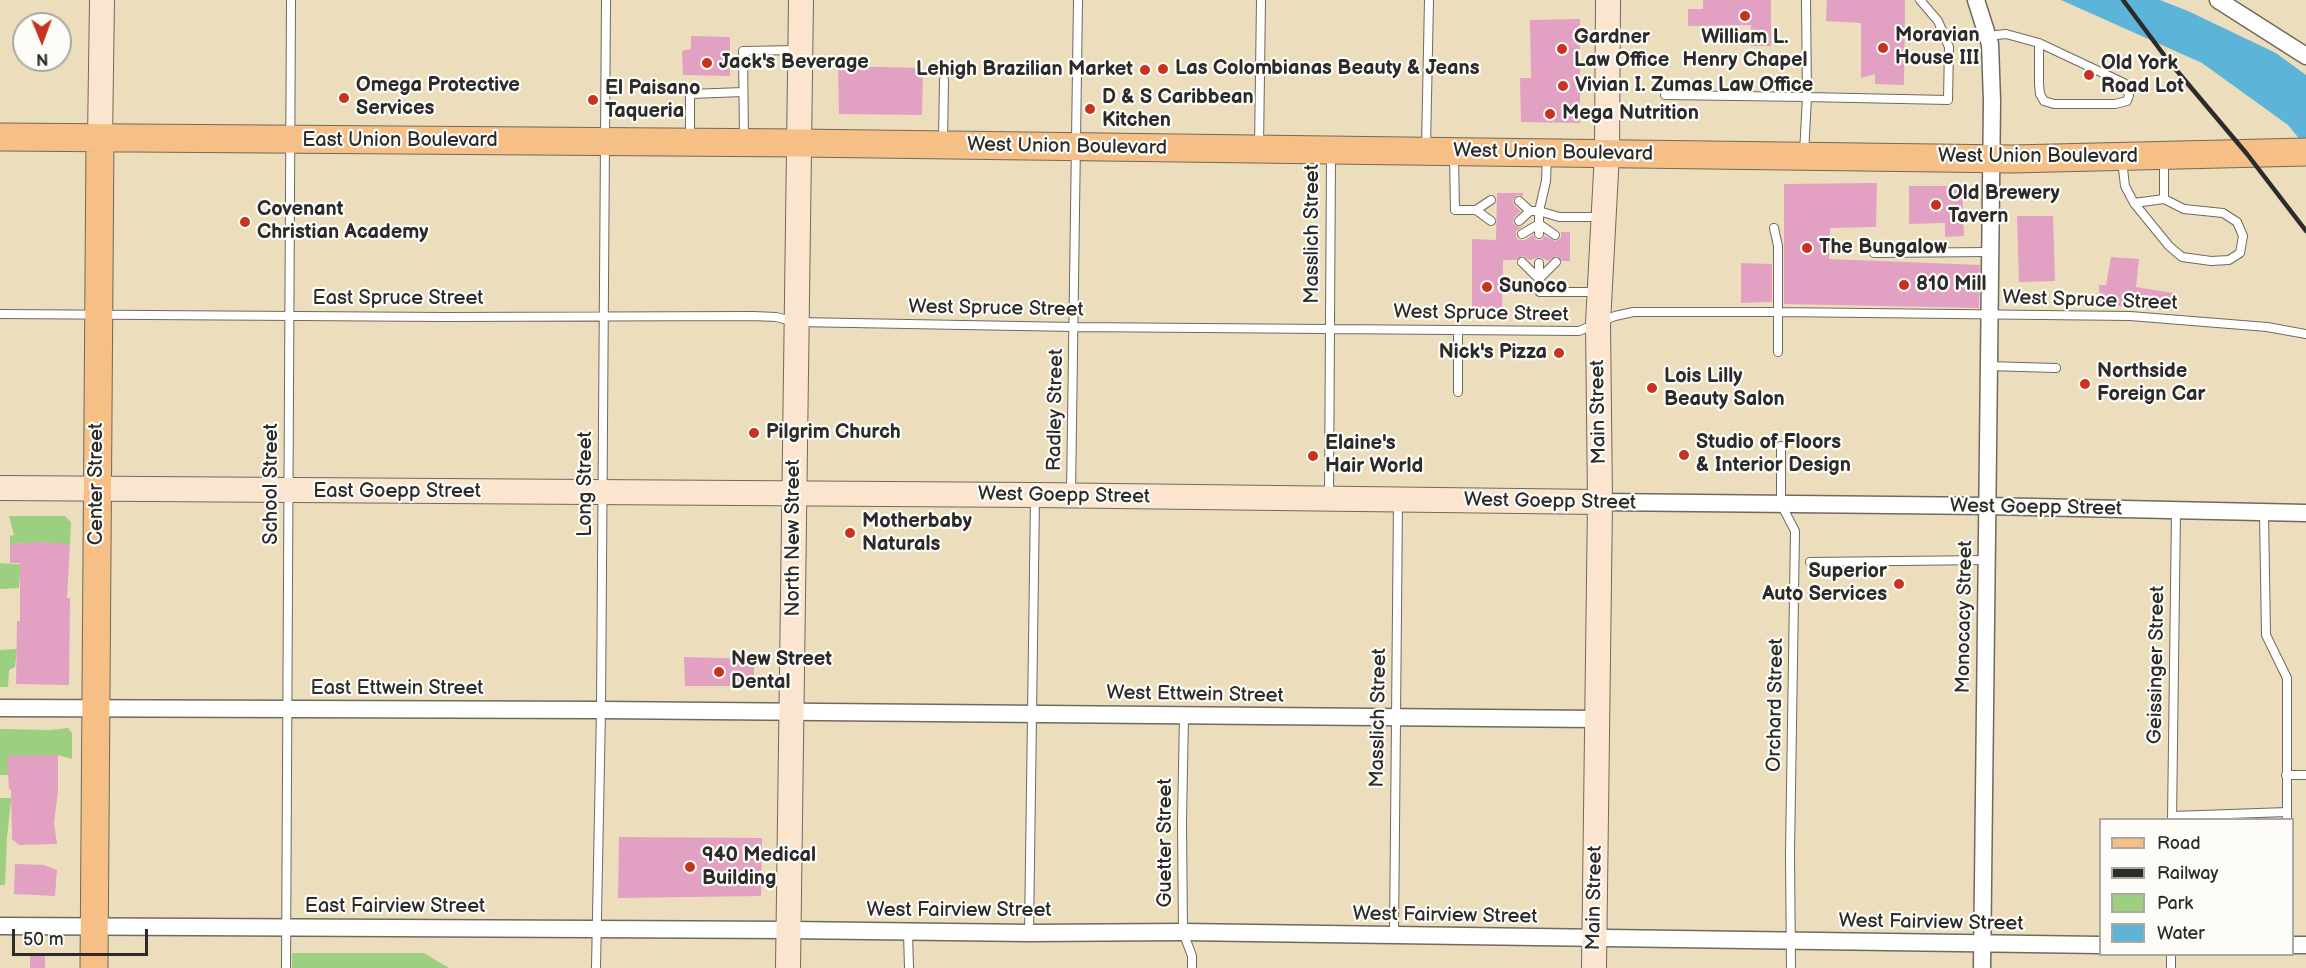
<!DOCTYPE html>
<html>
<head>
<meta charset="utf-8">
<style>
  body { margin:0 }
  #map { position:relative; width:2306px; height:968px; overflow:hidden; background:#ecdebc; font-family:"Balsamiq Sans",sans-serif }
  canvas { display:block }
  .legend { position:absolute; left:2099px; top:818px; width:195px; height:138px; box-sizing:border-box; background:#fdfcf7; border:2px solid #a9a8a5; margin:0; padding:8px 10px; list-style:none; font-size:18px; color:#2b2b2b }
  .legend li { display:flex; align-items:center; gap:12px; height:30px }
  .legend b { width:30px; border:2px solid #a9a8a5 }
  .north { position:absolute; left:12px; top:12px; width:60px; height:60px; box-sizing:border-box; background:#fdfcf7; border:2px solid #a9a8a5; border-radius:50%; rotate:179deg; font-size:16px; font-weight:700; line-height:24px; text-align:center; color:#2b2b2b }
  .north::after { content:''; display:block; margin:auto; width:21px; height:27px; background:#c8321e; clip-path:polygon(50% 0,100% 100%,50% 72%,0 100%) }
  .scale { position:absolute; left:12px; top:929px; width:136px; height:27px; box-sizing:border-box; border:3px solid #2b2b2b; border-top:0; padding-left:8px; font-size:18px; line-height:21px; white-space:nowrap; color:#2b2b2b; -webkit-text-stroke:4px #fdfcf7; paint-order:stroke }
</style>
</head>
<body>
<div id="map">
<canvas width="2306" height="968"></canvas>
<ul class="legend">
<li><b style="height:8px;background:#f5bf86"></b>Road</li>
<li><b style="height:8px;background:#2b2b2b"></b>Railway</li>
<li><b style="height:16px;background:#9ccf7f"></b>Park</li>
<li><b style="height:16px;background:#5cb5d9"></b>Water</li>
</ul>
<div class="north">N</div>
<div class="scale">50 m</div>
</div>
<script>
const ctx = document.querySelector('canvas').getContext('2d');
ctx.lineJoin = 'round';
function fillPath(path, color) { ctx.fillStyle = color; ctx.fill(path, 'evenodd'); }
const toPath = rows => new Path2D(rows.map(r => 'M' + r).join(''));
function strokePath(path, color, width, dash) { ctx.strokeStyle = color; ctx.lineWidth = width; ctx.lineCap = dash ? 'butt' : 'round'; ctx.setLineDash(dash || []); ctx.stroke(path); }
function write(font, color, halo, rows, align = 'center') {
  ctx.font = font + ' "Balsamiq Sans",sans-serif'; ctx.lineWidth = 4.5; ctx.setLineDash([]); ctx.textBaseline = 'middle'; ctx.strokeStyle = halo; ctx.fillStyle = color; for (const [text, x, y, turn = 0] of rows) {
    ctx.save(); ctx.translate(x, y); ctx.rotate((+turn || 0) * Math.PI / 180); ctx.textAlign = isNaN(turn) ? turn : align; if (halo) ctx.strokeText(text, 0, 0); ctx.fillText(text, 0, 0); ctx.restore();
  }
}
const green = toPath([
  [9,516,65,516,71,522,70,544,50,544,45,542,10,544,10,536,14,535],
  [0,563,32,565,32,568,20,573,19,588,0,589],
  [17,649,15,667,9,670,8,687,0,687,0,650],
  [68,728,72,733,72,759,58,755,8,775,0,775,0,729,51,730],
  [0,798,11,798,11,801,7,837,5,885,0,885],
  [292,953,424,953,449,968,292,968]
]);
const water = toPath([
  [2061,0,2160,0,2188,11,2276,53,2306,75,2306,147,2288,125,2202,63]
]);
const building = toPath([
  [1703,0,1771,0,1771,46,1751,46,1751,25,1688,26,1688,9,1703,9],
  [1827,0,1905,0,1904,85,1875,84,1875,74,1861,78,1861,23,1826,21],
  [1580,19,1580,123,1521,122,1520,78,1531,78,1530,20],
  [691,36,730,37,730,76,683,75,682,51,691,49],
  [838,66,923,68,922,115,839,114],
  [1877,183,1876,227,1830,228,1829,259,1980,265,1979,308,1784,304,1784,184],
  [1909,186,1962,186,1964,236,1945,237,1945,223,1909,224],
  [1497,193,1523,193,1523,196,1517,195,1513,200,1514,205,1521,211,1514,217,1513,223,1518,227,1523,226,1516,231,1516,237,1519,240,1525,240,1533,235,1536,240,1542,240,1545,236,1555,241,1561,238,1561,232,1570,232,1570,261,1562,261,1557,256,1548,261,1540,257,1529,260,1523,256,1516,260,1503,260,1502,313,1472,313,1472,239,1496,240],
  [2017,216,2053,216,2055,281,2019,282],
  [2111,257,2139,259,2136,287,2173,293,2172,311,2100,304,2099,285,2106,285],
  [1741,263,1772,264,1772,302,1741,303],
  [40,542,70,544,67,598,70,598,69,685,16,684,17,621,20,621,20,563,10,563,10,544],
  [684,657,754,659,754,686,685,686],
  [58,755,58,791,54,823,57,844,19,845,12,839,11,790,9,789,7,756],
  [619,837,762,838,761,896,618,898],
  [15,864,44,865,57,870,55,896,14,894],
  [30,953,45,953,45,968,30,968]
]);
const lane = toPath([
  [1806,0,1807,97,1948,100,1949,47,1938,21,1920,0],
  [1988,36,2006,34,2039,43,2124,83,2129,95,2127,101,2115,104,2054,104,2044,101,2040,94,2039,84,2039,43],
  [1665,95,1807,97,1804,153],
  [690,139,690,94,743,92],
  [744,140,743,51,797,50],
  [943,142,944,80],
  [1259,147,1261,0],
  [1426,147,1429,0],
  [1454,156,1455,210,1476,210],
  [1547,156,1546,181,1539,211,1539,224,1555,235],
  [2122,160,2125,186,2134,203,2169,246,2182,257,2211,261,2229,260,2240,253,2243,236,2237,222,2223,213,2184,209,2164,199,2164,159],
  [1519,201,1530,211],
  [2134,203,2164,199],
  [1491,221,1476,210,1491,200],
  [1519,221,1530,211,1539,211,1559,217,1600,217],
  [1774,228,1778,246,1778,352],
  [1522,234,1539,224,1539,234],
  [1874,253,1989,252],
  [1522,262,1539,279,1540,292,1597,292],
  [1539,263,1539,279,1556,262],
  [0,314,445,317,753,316,776,317,796,322,1075,327,1579,331,1615,316,1633,312,1778,312,2130,316,2267,327,2306,334],
  [1988,366,2056,368],
  [1458,392,1458,330],
  [1781,446,1781,504,1795,531,1790,853,1791,968],
  [1071,494,1078,0],
  [1329,497,1331,153],
  [2264,513,2266,635,2287,678,2287,820],
  [1810,562,1987,560],
  [1184,716,1182,822,1183,932,1192,956,1192,968],
  [2286,775,2306,775],
  [2172,816,2287,812],
  [2172,820,2176,511],
  [908,932,909,968],
  [1029,933,1035,498],
  [1394,936,1398,501],
  [286,968,291,0],
  [596,968,601,710,606,0],
  [2171,968,2171,954]
]);
const street = toPath([
  [1976,0,1990,44,1992,101,1982,968],
  [2218,0,2306,56],
  [1600,502,1987,506,2306,513],
  [0,708,601,710,1596,719],
  [0,926,789,930,1029,933,1183,932,2100,945],
  [2292,945,2306,945]
]);
const secondary = toPath([
  [100,138,102,0],
  [0,488,1035,495,1600,502],
  [788,968,801,0],
  [1594,968,1600,502,1598,323,1607,153,1608,0]
]);
const primary = toPath([
  [0,137,799,143,2012,159,2306,152],
  [94,968,100,138]
]);
const rail = toPath([
  [2123,0,2167,59,2247,154,2306,231]
]);
const markers = [
  [1745,16,6,"#c8321e"],
  [1883,48,6,"#c8321e"],
  [1562,49,6,"#c8321e"],
  [707,63,6,"#c8321e"],
  [1163,69,6,"#c8321e"],
  [1145,70,6,"#c8321e"],
  [2089,75,6,"#c8321e"],
  [1563,86,6,"#c8321e"],
  [344,98,6,"#c8321e"],
  [593,100,6,"#c8321e"],
  [1090,109,6,"#c8321e"],
  [1550,114,6,"#c8321e"],
  [1936,205,6,"#c8321e"],
  [245,222,6,"#c8321e"],
  [1807,248,6,"#c8321e"],
  [1904,285,6,"#c8321e"],
  [1487,287,6,"#c8321e"],
  [1559,353,6,"#c8321e"],
  [2085,384,6,"#c8321e"],
  [1652,388,6,"#c8321e"],
  [754,433,6,"#c8321e"],
  [1684,455,6,"#c8321e"],
  [1313,456,6,"#c8321e"],
  [850,533,6,"#c8321e"],
  [1899,584,6,"#c8321e"],
  [719,672,6,"#c8321e"],
  [690,867,6,"#c8321e"]
];
const poiNames = [
  ["Moravian",1895,36],
  ["House III",1895,59],
  ["Gardner",1574,38],
  ["Law Office",1574,61],
  ["William L.",1745,38,"center"],
  ["Henry Chapel",1745,61,"center"],
  ["Jack's Beverage",719,63],
  ["Old York",2101,64],
  ["Road Lot",2101,87],
  ["Las Colombianas Beauty & Jeans",1175,69],
  ["Lehigh Brazilian Market",1133,70,"right"],
  ["Omega Protective",356,86],
  ["Services",356,109],
  ["Vivian I. Zumas Law Office",1575,86],
  ["El Paisano",605,89],
  ["Taqueria",605,112],
  ["D & S Caribbean",1102,98],
  ["Kitchen",1102,121],
  ["Mega Nutrition",1562,114],
  ["Old Brewery",1948,194],
  ["Tavern",1948,217],
  ["Covenant",257,210],
  ["Christian Academy",257,233],
  ["The Bungalow",1819,248],
  ["810 Mill",1916,285],
  ["Sunoco",1499,287],
  ["Nick's Pizza",1547,353,"right"],
  ["Northside",2097,372],
  ["Foreign Car",2097,395],
  ["Lois Lilly",1664,377],
  ["Beauty Salon",1664,400],
  ["Pilgrim Church",766,433],
  ["Studio of Floors",1696,443],
  ["& Interior Design",1696,466],
  ["Elaine's",1325,444],
  ["Hair World",1325,467],
  ["Motherbaby",862,522],
  ["Naturals",862,545],
  ["Superior",1887,572,"right"],
  ["Auto Services",1887,595,"right"],
  ["New Street",731,660],
  ["Dental",731,683],
  ["940 Medical",702,856],
  ["Building",702,879]
];
const streetNames = [
  ["East Union Boulevard",400,141],
  ["West Union Boulevard",1067,147,1],
  ["West Union Boulevard",1553,153,1],
  ["West Union Boulevard",2038,157],
  ["Masslich Street",1313,234,-90],
  ["East Spruce Street",398,299],
  ["West Spruce Street",2090,301,2],
  ["West Spruce Street",996,309,1],
  ["West Spruce Street",1481,314,1],
  ["Radley Street",1056,410,-89],
  ["Main Street",1599,412,-91],
  ["Center Street",97,484,-90],
  ["School Street",272,484,-90],
  ["Long Street",586,484,-90],
  ["East Goepp Street",397,492],
  ["West Goepp Street",1064,496,1],
  ["West Goepp Street",1550,502,1],
  ["West Goepp Street",2036,508,1],
  ["North New Street",794,538,-90],
  ["Monocacy Street",1965,617,-89],
  ["Geissinger Street",2157,665,-89],
  ["East Ettwein Street",397,689],
  ["West Ettwein Street",1195,695,1],
  ["Orchard Street",1776,705,-89],
  ["Masslich Street",1379,718,-89],
  ["Guetter Street",1166,843,-90],
  ["Main Street",1595,898,-89],
  ["East Fairview Street",395,907],
  ["West Fairview Street",959,911],
  ["West Fairview Street",1445,916,1],
  ["West Fairview Street",1931,923,1]
];
fillPath(green, '#9ccf7f');
fillPath(water, '#5cb5d9');
fillPath(building, '#e2a0c3');
strokePath(lane, '#6f6a5e', 10);
strokePath(street, '#6f6a5e', 19);
strokePath(secondary, '#6f6a5e', 26);
strokePath(primary, '#6f6a5e', 29);
strokePath(lane, '#fff', 8);
strokePath(street, '#fff', 16);
strokePath(secondary, '#fbe5cf', 24);
strokePath(primary, '#f5bf86', 27);
strokePath(rail, '#2b2b2b', 4.5);
for (const [x, y, r, color] of markers) { const dot = new Path2D(); dot.arc(x, y, r, 0, 2 * Math.PI); ctx.fillStyle = color; ctx.fill(dot); strokePath(dot, '#fdfcf7', 2); }
write('bold 20px', '#2b2b2b', '#fdfcf7', poiNames, 'left');
write('20px', '#2b2b2b', '#fdfcf7', streetNames);
</script>
</body>
</html>
